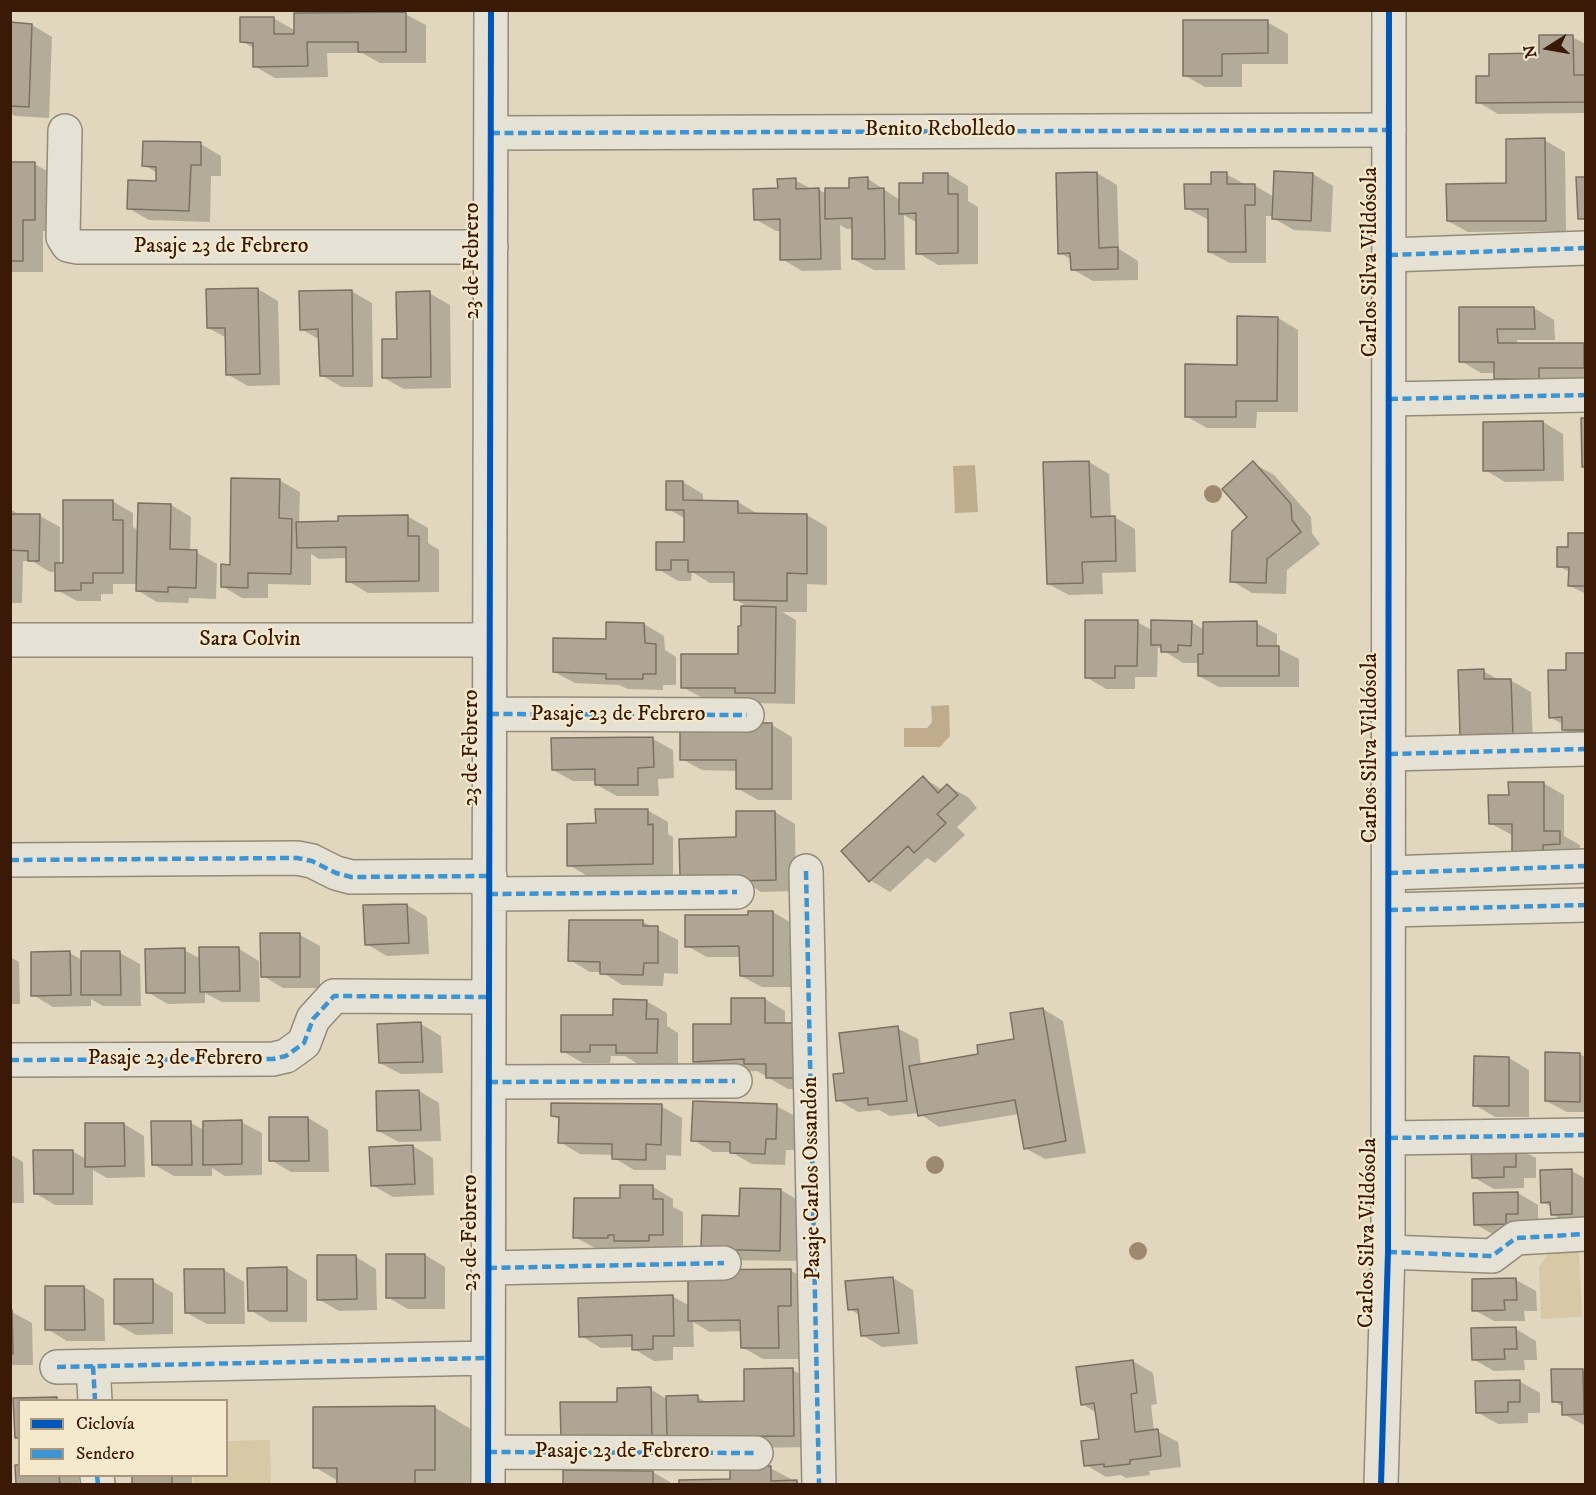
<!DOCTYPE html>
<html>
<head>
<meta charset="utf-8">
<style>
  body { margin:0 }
  #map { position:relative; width:1596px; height:1495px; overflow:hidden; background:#e0d7be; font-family:"IM FELL DW Pica",serif }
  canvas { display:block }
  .frame { position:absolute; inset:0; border:12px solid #3a1906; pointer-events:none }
  .legend { position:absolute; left:18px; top:1399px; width:210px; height:78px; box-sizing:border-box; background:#f4e9cc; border:2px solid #aa967d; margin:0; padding:8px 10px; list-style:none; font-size:18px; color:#3a1906 }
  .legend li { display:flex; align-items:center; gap:12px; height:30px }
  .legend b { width:30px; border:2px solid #aa967d }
  .north { position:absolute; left:1518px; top:18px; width:60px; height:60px; -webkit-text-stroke:4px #f4e9cc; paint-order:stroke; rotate:259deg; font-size:16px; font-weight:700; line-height:24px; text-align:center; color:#3a1906 }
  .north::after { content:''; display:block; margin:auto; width:21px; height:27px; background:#3a1906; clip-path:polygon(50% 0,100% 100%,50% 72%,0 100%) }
</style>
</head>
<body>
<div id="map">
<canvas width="1596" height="1495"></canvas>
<div class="frame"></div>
<ul class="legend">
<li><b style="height:8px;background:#0057b8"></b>Ciclovía</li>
<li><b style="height:8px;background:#3e93d1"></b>Sendero</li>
</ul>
<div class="north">N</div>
</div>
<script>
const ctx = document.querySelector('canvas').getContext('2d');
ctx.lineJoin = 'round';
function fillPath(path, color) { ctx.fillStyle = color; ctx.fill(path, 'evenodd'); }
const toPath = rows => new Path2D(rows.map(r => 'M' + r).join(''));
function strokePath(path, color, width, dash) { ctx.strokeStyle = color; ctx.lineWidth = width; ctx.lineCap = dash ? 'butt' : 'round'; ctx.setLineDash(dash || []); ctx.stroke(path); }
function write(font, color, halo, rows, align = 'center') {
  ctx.font = font + ' "IM FELL DW Pica",serif'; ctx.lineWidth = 4.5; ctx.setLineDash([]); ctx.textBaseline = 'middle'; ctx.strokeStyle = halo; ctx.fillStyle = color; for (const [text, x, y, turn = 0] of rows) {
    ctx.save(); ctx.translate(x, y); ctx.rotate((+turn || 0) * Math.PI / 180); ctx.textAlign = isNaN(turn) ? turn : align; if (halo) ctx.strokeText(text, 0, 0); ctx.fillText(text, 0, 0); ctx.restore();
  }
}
const green = toPath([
  [1579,1251,1582,1317,1541,1319,1539,1267,1549,1252],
  [270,1440,271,1484,194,1484,193,1476,226,1476,227,1441]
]);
const water = toPath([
  [975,465,978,512,955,513,953,466],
  [949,705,950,736,940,747,904,747,904,728,927,728,932,722,931,706]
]);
const shadow = toPath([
  [405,14,426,25,426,63,380,63,362,53,327,53,328,77,275,78,254,66,255,49,242,41,273,18,296,31],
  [1267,22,1288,34,1288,64,1242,64,1242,87,1205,87,1184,75],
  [10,24,32,25,52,37,49,118,15,116,10,113],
  [1572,37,1586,44,1586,113,1498,114,1478,102,1490,77,1541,55],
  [1544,140,1565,152,1566,231,1468,232,1448,221,1508,184],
  [201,144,221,156,221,176,211,176,210,222,149,220,128,208,157,182,157,173,144,165],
  [10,164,34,164,55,175,55,231,43,231,43,272,10,272],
  [1097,173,1117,185,1119,249,1138,261,1138,280,1093,281,1072,269,1072,260,1060,253],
  [948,174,968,186,968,201,978,207,978,264,938,265,918,253,917,223,904,215,905,270,874,270,853,259,853,229,847,229,840,225,841,270,802,271,782,259,781,231,776,231,755,219,779,190,795,180,813,190,819,190,827,194,851,189,868,179,900,200,924,184],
  [1226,174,1246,185,1254,185,1274,197,1313,174,1333,186,1331,232,1294,230,1273,218,1273,216,1266,216,1266,263,1230,263,1209,252,1209,220,1186,208],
  [258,289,278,301,280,385,248,386,227,374,227,338,208,328],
  [351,291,372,303,373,387,342,387,321,375,320,340,301,329],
  [429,293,450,305,451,388,404,389,384,378,398,341],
  [1534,308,1554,320,1555,340,1517,340,1517,344,1584,344,1586,345,1586,378,1559,378,1559,390,1516,389,1495,378,1495,373,1481,373,1461,361,1461,309],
  [1278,318,1298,330,1298,412,1257,412,1256,428,1207,428,1186,416,1238,366],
  [1543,422,1563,434,1564,481,1505,482,1485,470],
  [1089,462,1109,474,1111,517,1114,517,1135,529,1136,572,1102,573,1103,594,1069,595,1048,584,1044,464],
  [1253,463,1274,475,1311,517,1312,533,1320,544,1287,570,1286,594,1252,593,1232,581,1249,517],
  [279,480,300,492,299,523,340,522,407,516,428,528,428,543,439,550,439,592,368,593,348,581,347,558,319,559,311,554,311,585,268,584,268,598,242,598,222,586],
  [683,482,703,494,703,502,738,502,758,514,807,515,827,527,827,585,807,584,807,612,782,612,796,620,795,704,757,703,749,699,703,698,682,687,739,656,743,628,750,608,736,600,736,583,710,583,692,572,691,581,678,581,658,569,686,544,686,519,668,509],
  [112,501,133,513,133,527,139,531,171,505,191,517,190,552,196,552,217,564,216,599,189,598,188,603,157,602,137,590,137,584,113,584,113,594,101,594,101,601,77,601,57,590,57,572,50,572,32,561,23,561,22,603,10,603,10,509,20,515,40,516,60,527,60,564,65,565],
  [1586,535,1586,594,1570,586,1570,572,1558,566,1569,548],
  [1137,622,1152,630,1191,622,1205,630,1256,623,1277,634,1277,648,1299,659,1299,687,1219,687,1199,676,1199,663,1183,663,1158,647,1157,677,1135,677,1135,689,1106,689,1086,677],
  [607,624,644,624,664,636,665,650,676,657,676,685,663,685,663,690,628,689,619,685,575,683,554,672,607,640],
  [1586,655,1586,741,1584,741,1564,730,1564,725,1550,717,1568,671],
  [1483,671,1501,681,1510,680,1531,692,1533,745,1482,746,1462,734],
  [772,725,792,737,792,800,758,800,737,788,737,771,702,770,682,759],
  [653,739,673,750,674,778,658,779,659,796,617,796,597,785,597,781,573,781,553,770],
  [923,778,943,790,947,786,968,797,977,808,957,827,965,835,935,863,927,858,890,892,870,880],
  [1543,783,1564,795,1564,836,1580,845,1580,855,1563,863,1490,823,1510,796],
  [647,810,668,822,668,834,673,837,673,875,589,877,569,865,597,825],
  [775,812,795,824,796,891,761,892,752,886,702,887,681,875],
  [407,905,427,917,429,954,387,956,366,944],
  [773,912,793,924,793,987,762,987,741,976,741,957,707,957,687,946,750,916],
  [643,922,678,940,678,974,664,973,663,986,622,985,602,972,590,972,570,960],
  [300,935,320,946,320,988,283,988,263,976],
  [239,949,259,961,260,1002,222,1002,205,993,205,1003,168,1004,147,992,184,950,201,959],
  [32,953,70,953,82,960,120,953,140,964,141,1006,103,1006,91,999,91,1006,53,1007,33,995],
  [10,957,19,962,20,1004,10,1004],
  [765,999,785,1011,785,1025,816,1089,788,1089,757,1071,715,1073,694,1061],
  [646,1001,667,1013,667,1026,678,1033,678,1064,638,1064,625,1056,611,1056,610,1063,583,1063,562,1051,615,1017],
  [1043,1009,1063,1021,1086,1153,1045,1159,1025,1148,1019,1114,939,1127,919,1113,890,1116,879,1110,858,1112,838,1100,845,1074,897,1028,918,1039,921,1065,980,1055,1016,1040],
  [421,1024,441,1036,443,1073,401,1074,380,1063],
  [1580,1054,1586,1058,1586,1112,1567,1112,1546,1101],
  [1509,1058,1529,1070,1529,1117,1495,1117,1475,1105],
  [419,1091,439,1103,441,1141,399,1142,378,1131],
  [661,1106,682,1118,681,1156,666,1155,666,1170,634,1170,614,1158,614,1155,580,1154,560,1142,560,1120,553,1116],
  [776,1106,797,1117,796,1150,786,1150,785,1165,752,1164,731,1152,713,1152,693,1140],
  [308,1118,328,1130,329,1172,291,1172,271,1160],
  [241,1122,262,1133,262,1175,225,1176,212,1168,212,1176,174,1176,153,1164,191,1123,204,1130],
  [124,1124,144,1136,145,1177,107,1178,93,1170,93,1205,55,1205,35,1193,72,1151,86,1159],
  [413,1146,433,1158,434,1195,393,1197,372,1185],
  [1515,1147,1536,1158,1536,1178,1524,1178,1524,1188,1494,1189,1473,1177],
  [10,1154,23,1162,24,1203,10,1203],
  [1572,1171,1586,1179,1586,1226,1572,1226,1552,1214,1552,1207,1542,1202],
  [653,1187,673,1199,673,1207,683,1212,683,1246,669,1246,669,1252,636,1251,628,1247,628,1249,595,1248,575,1237,621,1200],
  [741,1189,781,1190,801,1202,800,1261,723,1260,740,1217],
  [1518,1193,1538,1205,1538,1225,1496,1236,1475,1224],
  [425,1255,445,1267,445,1309,408,1309,387,1297],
  [356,1257,376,1269,377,1310,339,1311,318,1299],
  [287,1268,307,1280,307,1322,270,1322,250,1310],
  [224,1270,244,1282,245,1324,207,1324,187,1313],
  [790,1270,811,1282,811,1317,799,1317,799,1359,763,1359,742,1347,742,1331,710,1332,693,1322,694,1347,673,1347,673,1360,654,1361,634,1349,634,1347,601,1348,581,1336,672,1296,690,1306],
  [893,1278,913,1290,918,1344,882,1347,862,1335,860,1315,849,1309],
  [1516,1280,1536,1291,1537,1311,1524,1311,1525,1321,1494,1321,1474,1310],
  [152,1281,173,1293,173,1334,136,1335,115,1323],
  [84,1287,104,1299,105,1341,67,1341,47,1329,46,1288],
  [10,1311,32,1323,33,1365,10,1365],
  [1516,1329,1536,1341,1537,1360,1524,1360,1525,1370,1494,1371,1473,1359],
  [1133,1361,1153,1373,1157,1404,1151,1405,1154,1431,1157,1431,1178,1442,1181,1467,1149,1471,1150,1475,1126,1478,1121,1475,1106,1477,1086,1465,1101,1440,1097,1413,1082,1404],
  [793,1370,813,1382,814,1447,582,1450,618,1403,650,1389,667,1399,697,1397,708,1403,746,1403],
  [1583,1371,1586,1372,1586,1426,1563,1414,1563,1407,1554,1401],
  [1519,1381,1540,1393,1540,1413,1528,1413,1528,1423,1498,1424,1477,1412],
  [56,1398,60,1400,20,1400,20,1439,16,1437,15,1400],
  [434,1407,474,1431,475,1484,338,1484,338,1481,315,1467],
  [17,1467,20,1476,76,1476,79,1477,79,1484,17,1484],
  [770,1468,791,1479,791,1482,797,1482,802,1484,680,1484,680,1482,732,1481],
  [565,1471,653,1472,673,1484,565,1484],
  [133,1476,192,1476,192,1484,133,1484]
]);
const building = toPath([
  [406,12,406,52,358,52,358,42,307,42,308,66,253,67,253,43,240,42,240,17,274,17,274,34,294,34,294,13,406,12],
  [1183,20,1268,20,1268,53,1222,54,1222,76,1183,76,1183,20],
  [10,22,32,24,29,107,10,106,10,22],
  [1539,35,1573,35,1574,75,1586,75,1586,102,1476,103,1476,76,1489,76,1489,54,1539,53,1539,35],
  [1545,138,1546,221,1447,221,1446,184,1506,183,1506,139,1545,138],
  [143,141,201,142,201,165,191,165,189,211,127,209,128,180,156,181,156,167,142,166,143,141],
  [10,162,35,162,35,220,23,220,23,261,10,261,10,162],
  [1274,171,1313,173,1311,221,1272,219,1274,171],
  [1097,172,1099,248,1118,247,1118,269,1071,270,1070,253,1058,254,1056,173,1097,172],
  [1211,172,1227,172,1227,184,1255,184,1255,205,1245,205,1246,252,1208,252,1208,209,1185,209,1184,184,1211,184,1211,172],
  [923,173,948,173,948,194,958,194,958,253,916,254,916,213,899,214,899,183,923,183,923,173],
  [868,177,868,189,884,188,885,259,852,259,852,218,825,219,825,188,849,188,849,178,868,177],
  [1576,177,1586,177,1586,219,1578,219,1576,177],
  [796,178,796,189,819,188,821,259,780,260,780,219,754,220,753,189,778,188,777,179,796,178],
  [258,288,260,374,226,375,225,328,207,328,206,289,258,288],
  [352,290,353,376,320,376,318,329,300,330,299,291,352,290],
  [430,291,431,377,382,378,382,339,397,339,396,292,430,291],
  [1459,307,1534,307,1535,329,1497,329,1498,343,1584,343,1584,368,1539,368,1539,379,1494,379,1494,362,1459,362,1459,307],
  [1237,316,1278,317,1277,401,1236,401,1236,417,1185,417,1185,364,1237,365,1237,316],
  [1581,418,1586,418,1586,467,1582,467,1581,418],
  [1543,421,1544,470,1483,471,1483,422,1543,421],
  [1089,461,1091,517,1115,516,1116,561,1082,562,1083,583,1047,584,1043,462,1089,461],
  [1253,461,1291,504,1292,520,1301,532,1267,559,1266,583,1230,582,1232,531,1247,517,1222,489,1253,461],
  [231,478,280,479,279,518,292,519,291,574,248,573,248,588,221,587,221,564,230,565,231,478],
  [666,481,683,481,683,500,738,501,738,513,807,514,807,574,787,573,787,601,734,600,734,572,688,572,688,560,671,560,671,570,656,570,656,542,684,542,684,510,666,510,666,481],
  [63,500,113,500,113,520,123,520,123,573,93,573,93,583,81,583,81,590,55,591,55,563,63,563,63,500],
  [138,503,171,504,170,549,197,550,196,588,168,587,168,592,136,591,138,503],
  [10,514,40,514,39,561,28,561,28,551,10,550,10,514],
  [408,515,408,536,419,536,419,581,346,582,346,547,297,548,296,522,338,521,338,516,408,515],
  [1568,533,1586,533,1586,586,1568,586,1569,567,1557,567,1557,547,1568,547,1568,533],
  [741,606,776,607,775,693,735,693,735,688,681,688,681,654,738,654,738,626,741,626,741,606],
  [1085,620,1138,620,1137,666,1115,666,1115,678,1085,678,1085,620],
  [1151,620,1192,621,1191,646,1178,645,1178,652,1161,652,1161,645,1151,645,1151,620],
  [1257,621,1257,646,1279,646,1279,676,1198,676,1198,654,1203,654,1203,622,1257,621],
  [606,622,644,623,645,643,656,644,656,674,643,674,643,679,606,679,606,674,553,672,553,638,606,639,606,622],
  [1566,653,1586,653,1586,730,1562,730,1562,717,1549,718,1548,670,1566,670,1566,653],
  [1484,669,1484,679,1511,679,1513,734,1460,735,1458,670,1484,669],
  [680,723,772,723,772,789,736,789,736,760,680,760,680,723],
  [653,737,654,767,638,768,638,785,595,785,595,769,552,770,551,738,653,737],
  [923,776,938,793,947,784,958,795,937,814,946,823,914,853,908,846,869,882,841,851,923,776],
  [1508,782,1544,782,1544,831,1560,831,1560,844,1543,845,1543,852,1512,853,1512,824,1489,824,1488,795,1509,795,1508,782],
  [595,809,648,809,648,825,653,824,653,864,567,866,567,824,596,823,595,809],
  [736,811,775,811,776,880,739,881,739,875,680,876,679,839,736,837,736,811],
  [407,904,409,943,365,945,363,905,407,904],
  [748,911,773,911,773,976,740,976,739,946,685,947,685,915,748,915,748,911],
  [569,920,643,920,643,926,658,926,658,963,644,963,643,975,600,974,600,962,568,961,569,920],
  [260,933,300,933,300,977,261,977,260,933],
  [199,947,239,947,240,991,200,992,199,947],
  [185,948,185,993,146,993,145,949,185,948],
  [70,951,71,995,31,996,31,952,70,951],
  [81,951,120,951,121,995,81,995,81,951],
  [731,998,765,998,765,1023,796,1023,796,1078,766,1078,766,1064,744,1064,744,1059,693,1062,693,1024,731,1024,731,998],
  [613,999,647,1000,646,1019,658,1019,657,1053,616,1053,616,1045,590,1045,590,1052,561,1052,561,1015,613,1015,613,999],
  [1043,1008,1066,1141,1024,1149,1015,1100,918,1116,909,1066,978,1054,977,1045,1014,1039,1010,1013,1043,1008],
  [421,1022,423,1062,379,1063,377,1024,421,1022],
  [898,1026,907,1101,868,1105,868,1098,836,1101,833,1074,844,1073,839,1033,898,1026],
  [1545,1052,1580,1053,1580,1102,1545,1101,1545,1052],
  [1474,1056,1509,1057,1509,1106,1473,1106,1474,1056],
  [419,1090,421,1130,377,1131,376,1091,419,1090],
  [693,1101,777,1104,776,1139,766,1139,765,1154,730,1153,730,1142,691,1141,693,1101],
  [551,1103,662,1104,661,1145,646,1144,646,1160,612,1159,612,1144,558,1143,559,1117,551,1116,551,1103],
  [269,1117,308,1117,309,1161,269,1161,269,1117],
  [242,1120,242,1164,203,1165,203,1121,242,1120],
  [151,1121,191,1121,192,1165,152,1165,151,1121],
  [85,1123,124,1123,125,1166,85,1167,85,1123],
  [413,1145,415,1184,371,1186,369,1147,413,1145],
  [1516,1145,1516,1167,1504,1167,1504,1177,1472,1178,1471,1146,1516,1145],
  [33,1150,73,1150,73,1194,34,1194,33,1150],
  [1572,1169,1572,1214,1551,1215,1550,1202,1541,1203,1540,1170,1572,1169],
  [620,1185,653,1185,653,1199,663,1199,663,1235,649,1235,649,1241,614,1241,614,1235,608,1235,608,1238,573,1238,574,1198,620,1198,620,1185],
  [740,1188,781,1189,780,1251,701,1249,702,1215,739,1216,740,1188],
  [1518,1192,1518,1214,1506,1214,1506,1224,1474,1225,1473,1193,1518,1192],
  [386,1254,425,1254,425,1298,386,1298,386,1254],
  [317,1255,356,1255,357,1299,317,1300,317,1255],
  [287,1267,287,1311,248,1311,247,1268,287,1267],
  [184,1269,224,1269,225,1313,185,1313,184,1269],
  [791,1269,791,1306,778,1306,779,1348,741,1348,740,1320,688,1321,688,1270,791,1269],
  [893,1277,899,1333,861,1336,858,1309,848,1310,845,1281,893,1277],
  [1516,1278,1517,1300,1504,1300,1505,1310,1472,1311,1472,1279,1516,1278],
  [114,1279,153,1279,153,1323,114,1324,114,1279],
  [45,1286,84,1286,85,1330,45,1330,45,1286],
  [673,1295,674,1336,653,1336,653,1349,632,1350,632,1335,579,1337,578,1298,673,1295],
  [10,1310,12,1310,13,1354,10,1354,10,1310],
  [1516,1327,1517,1349,1504,1349,1505,1359,1472,1360,1471,1328,1516,1327],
  [1133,1360,1137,1393,1131,1394,1135,1432,1158,1429,1161,1456,1130,1460,1130,1464,1104,1467,1104,1464,1084,1466,1081,1441,1099,1439,1094,1403,1081,1405,1076,1367,1133,1360],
  [793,1368,794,1436,667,1437,666,1396,698,1395,698,1402,744,1401,744,1369,793,1368],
  [1551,1369,1583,1369,1584,1414,1562,1415,1562,1402,1552,1402,1551,1369],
  [1520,1380,1520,1402,1508,1402,1508,1412,1476,1413,1475,1381,1520,1380],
  [651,1387,652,1438,561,1439,560,1402,617,1402,617,1388,651,1387],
  [57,1397,57,1400,20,1400,20,1438,15,1438,13,1398,57,1397],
  [435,1406,435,1470,415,1470,415,1484,337,1484,337,1468,313,1468,313,1407,435,1406],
  [15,1465,20,1465,20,1476,59,1476,60,1484,16,1484,15,1465],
  [771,1466,771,1481,797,1480,797,1484,679,1484,679,1480,730,1479,730,1467,771,1466],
  [563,1470,653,1471,653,1484,563,1484,563,1470],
  [132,1476,172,1476,172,1484,132,1484,132,1476]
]);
const minor = toPath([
  [65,131,63,237,68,245,78,247,491,247],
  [491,133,1389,130],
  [1389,255,1586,248],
  [1389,399,1586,395],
  [10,640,490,640],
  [490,714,747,715],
  [1389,754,1586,749],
  [10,860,297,858,312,861,336,873,351,877,490,876],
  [806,871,819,1484],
  [1389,873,1586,866],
  [489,894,737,892],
  [1389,910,1586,905],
  [10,1060,273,1059,286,1056,304,1043,313,1019,334,996,489,997],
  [489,1082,735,1081],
  [1389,1138,1586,1135],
  [1388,1252,1492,1256,1516,1238,1586,1234],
  [488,1268,724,1263],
  [93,1366,95,1400],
  [57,1367,488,1358],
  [488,1452,756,1453],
  [97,1476,98,1484],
  [488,1484,491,10]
]);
const tertiary = toPath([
  [1381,1484,1388,1252,1389,10]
]);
const quiet = toPath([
  [491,133,1389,130],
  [1389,255,1586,248],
  [1389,399,1586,395],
  [490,714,747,715],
  [1389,754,1586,749],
  [10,860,297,858,312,861,336,873,351,877,490,876],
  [806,871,819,1484],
  [1389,873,1586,866],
  [489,894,737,892],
  [1389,910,1586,905],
  [10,1060,273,1059,286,1056,304,1043,313,1019,334,996,489,997],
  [489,1082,735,1081],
  [1389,1138,1586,1135],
  [1388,1252,1492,1256,1516,1238,1586,1234],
  [488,1268,724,1263],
  [93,1366,95,1400],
  [57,1367,488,1358],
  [488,1452,756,1453],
  [97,1476,98,1484]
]);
const cycleway = toPath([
  [488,1484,491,10],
  [1381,1484,1388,1252,1389,10]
]);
const trees = [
  [1213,494],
  [935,1165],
  [1138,1251]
];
const streetNames = [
  ["Benito Rebolledo",940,130],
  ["Pasaje 23 de Febrero",221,247],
  ["23 de Febrero",473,261,-90],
  ["Carlos Silva Vildósola",1371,262,-90],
  ["Sara Colvin",250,640],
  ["Pasaje 23 de Febrero",618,715],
  ["23 de Febrero",472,748,-90],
  ["Carlos Silva Vildósola",1371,748,-90],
  ["Pasaje 23 de Febrero",175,1059],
  ["Pasaje Carlos Ossandón",813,1178,-91],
  ["23 de Febrero",471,1233,-90],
  ["Carlos Silva Vildósola",1369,1233,-89],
  ["Pasaje 23 de Febrero",622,1452]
];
fillPath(green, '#d7c8a6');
fillPath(water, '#bfac8c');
fillPath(shadow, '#0003');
fillPath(building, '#aea594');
strokePath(building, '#7b7162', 1.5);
strokePath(minor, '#948a7a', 36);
strokePath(tertiary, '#948a7a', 36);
strokePath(minor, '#e6e1d5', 33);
strokePath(tertiary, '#e6e1d5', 33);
strokePath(quiet, '#3e93d1', 4.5, [9, 4.5]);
strokePath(cycleway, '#0057b8', 6);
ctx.fillStyle = '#9d8970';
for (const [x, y] of trees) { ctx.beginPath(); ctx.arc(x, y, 9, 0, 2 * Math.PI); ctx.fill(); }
write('22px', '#3a1906', '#f4e9cc', streetNames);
</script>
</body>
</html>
